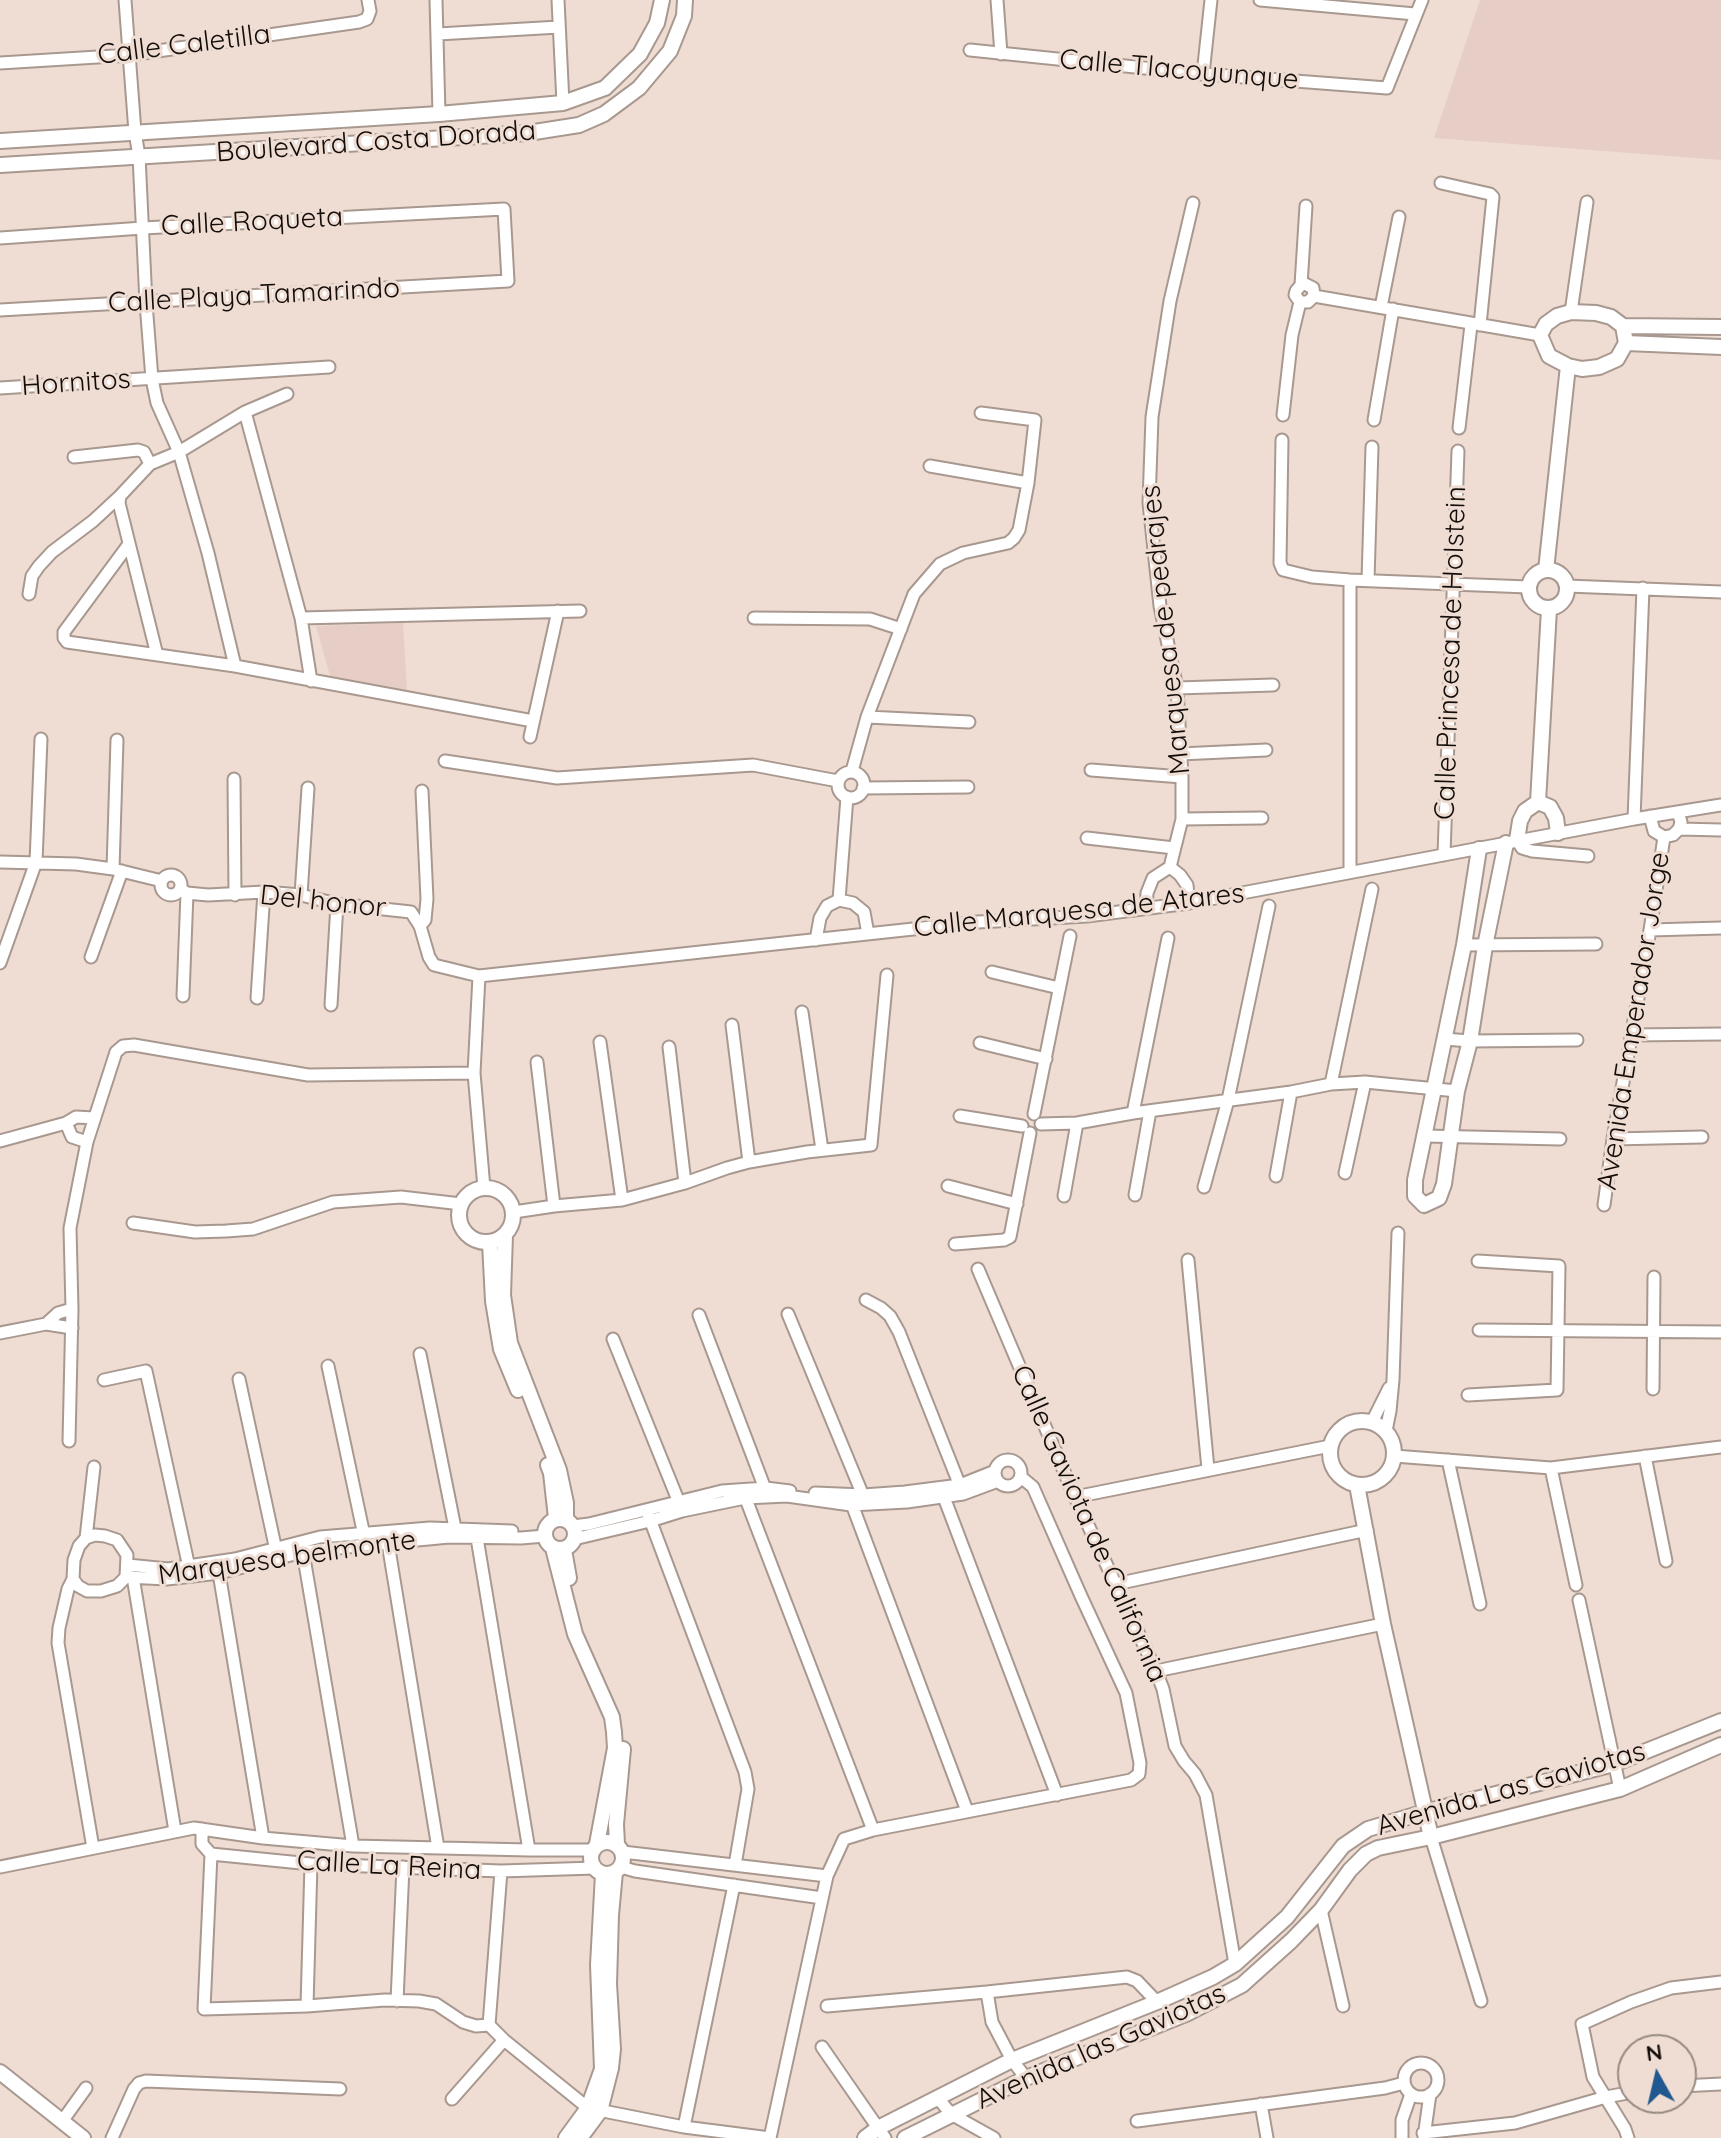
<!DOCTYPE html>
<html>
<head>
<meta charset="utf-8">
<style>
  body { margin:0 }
  #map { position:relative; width:1721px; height:2138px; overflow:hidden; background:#efddd3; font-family:Quicksand,sans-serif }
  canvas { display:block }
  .north { position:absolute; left:1617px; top:2034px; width:80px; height:80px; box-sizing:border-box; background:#efddd3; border:2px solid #978a83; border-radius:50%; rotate:352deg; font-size:22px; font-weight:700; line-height:32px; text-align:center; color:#130d0a }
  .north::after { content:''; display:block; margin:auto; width:28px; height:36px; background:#225890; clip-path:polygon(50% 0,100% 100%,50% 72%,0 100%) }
</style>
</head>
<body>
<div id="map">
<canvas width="1721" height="2138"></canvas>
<div class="north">N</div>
</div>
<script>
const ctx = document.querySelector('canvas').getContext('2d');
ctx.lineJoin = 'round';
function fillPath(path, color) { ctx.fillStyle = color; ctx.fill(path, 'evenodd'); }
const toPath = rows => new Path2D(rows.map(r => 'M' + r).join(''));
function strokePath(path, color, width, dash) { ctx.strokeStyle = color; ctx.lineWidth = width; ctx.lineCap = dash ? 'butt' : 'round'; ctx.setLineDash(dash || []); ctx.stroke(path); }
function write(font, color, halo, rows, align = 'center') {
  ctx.font = font + ' Quicksand,sans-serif'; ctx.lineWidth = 6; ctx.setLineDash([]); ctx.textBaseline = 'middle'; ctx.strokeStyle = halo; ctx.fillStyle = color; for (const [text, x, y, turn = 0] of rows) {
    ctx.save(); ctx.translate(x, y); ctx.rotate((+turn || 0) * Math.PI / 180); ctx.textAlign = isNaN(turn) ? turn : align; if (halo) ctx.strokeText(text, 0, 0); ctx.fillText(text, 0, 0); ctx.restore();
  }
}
const education = toPath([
  [1480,0,1721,0,1721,160,1434,138],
  [403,623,407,692,330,676,316,626]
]);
const minor = toPath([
  [125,0,135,132,139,156,146,303,152,379,157,403,179,452,208,553,235,666],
  [436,0,439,114],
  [558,0,563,103],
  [997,0,1001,54],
  [1260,0,1415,14],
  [438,34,559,27],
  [970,50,1203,74,1387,88,1422,0],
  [0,63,130,55,359,22,367,19,370,11,368,0],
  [1203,74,1211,0],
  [1441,183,1490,194,1493,197,1480,325],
  [0,238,143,228,504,209,508,281,0,310],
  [1301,285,1305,284,1313,288,1314,296,1308,302,1300,302,1295,295,1296,291,1301,285,1306,206],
  [1314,296,1540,335],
  [1381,307,1399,217],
  [1571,312,1587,202],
  [0,388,329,367],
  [245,412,301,618,311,681],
  [1283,415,1292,335,1300,302],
  [1374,420,1393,309],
  [1459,428,1471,325],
  [1282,440,1280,563,1283,570,1312,577,1350,580,1528,587],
  [74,457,138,450,144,452,150,464],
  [930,466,1028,483],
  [120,496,119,503,157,655],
  [129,544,64,632,64,638,67,642,235,666,533,721],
  [1368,580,1372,447],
  [1567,586,1721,592],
  [29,594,32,576,39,566,52,552,93,521,120,496,150,464,179,452,245,412,287,394],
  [301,618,580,611],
  [754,618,870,619,901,629],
  [1177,688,1273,685],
  [867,717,969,722],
  [530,737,558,611],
  [1180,754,1266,750],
  [445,761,557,778,753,765,838,781],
  [1091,770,1182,777],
  [852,771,867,717,914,594,940,564,963,553,1008,543,1014,538,1019,530,1028,483,1035,420,981,413],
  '838 785a13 13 0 1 1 26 0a13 13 0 1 1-26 0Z',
  [234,779,235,895],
  [863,788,968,787],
  [1650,816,1654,831,1664,837,1673,835,1679,829,1681,822,1678,812],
  [1182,819,1262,818],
  [1634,819,1643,588],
  [1679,829,1721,830],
  [1087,838,1174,848],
  [1517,840,1522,848,1532,851,1588,856],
  [1444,855,1458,451],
  [0,862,76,864,113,869,162,881],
  [1170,867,1182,819,1182,777,1177,688,1160,606,1149,503,1152,417,1170,301,1193,203],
  [1170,867,1180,875,1187,885,1189,903],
  [113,869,117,740],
  [1350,872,1350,580],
  '161 885a10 10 0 1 1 20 0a10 10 0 1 1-20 0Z',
  [181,889,187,893,208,895,264,892,301,895,337,904,411,912,420,926,429,957,434,965,479,976,978,922,1087,916,1189,903,1634,819,1721,805],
  [301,895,308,788],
  [839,900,847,797],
  [1146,908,1147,893,1153,878,1170,867],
  [420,926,425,920,427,899,422,791],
  [1650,930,1721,928],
  [816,940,820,918,827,906,839,900,853,903,864,912,868,934],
  [1464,945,1596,944],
  [91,957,122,871],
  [0,963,36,862,41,739],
  [992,972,1059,988],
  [479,976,474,1073,484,1188],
  [183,996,187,893],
  [257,998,264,892],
  [331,1005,337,904],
  [802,1012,822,1150],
  [732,1025,749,1162],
  [1631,1035,1721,1034],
  [1444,1039,1470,1041,1577,1040],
  [600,1042,622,1200],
  [980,1043,1046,1059],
  [669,1047,685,1183],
  [537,1062,554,1206],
  [1331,1084,1372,889],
  [1133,1113,1168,938],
  [1034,1114,1070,936],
  [960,1116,1022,1126],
  [66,1123,72,1137,87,1142],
  [1041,1124,1077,1123,1133,1113,1291,1092,1331,1084,1365,1082,1457,1091],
  [1425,1136,1560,1139],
  [1613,1139,1702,1137],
  [0,1141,66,1123,76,1117,94,1118],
  [1345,1173,1365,1082],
  [1276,1176,1291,1092],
  [948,1186,1017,1204],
  [1204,1187,1228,1100,1269,906],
  [1135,1195,1150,1111],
  [1064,1196,1077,1123],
  [1604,1205,1613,1139,1650,930,1664,837],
  [514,1212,554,1206,622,1200,685,1183,727,1168,749,1162,807,1152,871,1145,887,975],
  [133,1223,195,1232,226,1231,253,1229,333,1202,401,1197,461,1204],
  [955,1244,1004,1240,1010,1237,1030,1133],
  [1188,1260,1208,1469],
  [978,1269,1075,1497,1156,1671,1163,1689,1175,1746,1184,1761,1195,1774,1206,1795,1235,1964],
  [866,1300,881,1308,890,1316,899,1332,962,1491],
  [788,1314,864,1498],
  [699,1315,767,1494],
  [46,1324,58,1313,72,1309],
  [1479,1330,1721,1332],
  [0,1333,46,1324,72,1328],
  [613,1339,680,1505],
  [420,1354,456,1533],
  [328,1366,365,1540],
  [239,1379,277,1555],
  [104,1380,146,1371,190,1572],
  [1653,1389,1654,1277],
  [1468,1395,1557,1390,1559,1266,1478,1261],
  [1372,1422,1389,1388],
  [1386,1431,1390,1411,1393,1380,1398,1233],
  [69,1441,72,1309,70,1228,87,1142,116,1052,123,1046,134,1045,308,1075,474,1073],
  [1394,1456,1551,1468,1721,1447],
  [1645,1456,1666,1561],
  '995 1473a13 13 0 1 1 26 0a13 13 0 1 1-26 0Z',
  [1448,1460,1480,1604],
  [1551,1468,1576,1585],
  [942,1492,1057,1795],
  [815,1493,863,1495,905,1492,960,1485,995,1471],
  [744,1494,873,1830],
  [1075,1497,1330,1446],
  [850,1499,967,1811],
  [648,1514,745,1772,748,1789,735,1865],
  [573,1526,589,1524,722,1491,766,1488,790,1491],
  [387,1537,438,1848],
  [477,1538,529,1850],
  [574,1539,650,1521,682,1511,745,1498,787,1496,851,1505,907,1502,963,1494,998,1481],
  [303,1552,353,1846],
  [128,1565,168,1569,188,1566,235,1559,320,1537,430,1528,512,1531],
  [219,1573,263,1838],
  [126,1577,167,1579,219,1573,303,1552,366,1545,449,1537,521,1538,545,1536],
  [133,1577,175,1831],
  [73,1579,78,1586,87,1591,101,1591,117,1586,126,1577,127,1555,117,1540,105,1536,95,1535,86,1538],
  [1116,1584,1367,1530],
  [1579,1600,1620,1789],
  [1156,1671,1383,1624],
  [202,1829,202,1844,211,1854,311,1864,501,1871,595,1868],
  [1431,1837,1481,2001],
  [93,1848,58,1643,59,1628,68,1589,73,1579,74,1560,79,1546,86,1538,94,1467],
  [623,1852,827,1876],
  [211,1854,204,2009,307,2006,385,2000,419,2001,436,2004,463,2022,476,2026,489,2025,504,2040,588,2108,684,2127,770,2138],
  [0,1867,194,1828,263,1838,353,1846,529,1850,593,1850],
  [621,1867,635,1871,822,1898],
  [1321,1910,1343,2006],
  [987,1992,992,2022,1012,2060,1026,2078],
  [397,2001,403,1867],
  [307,2006,311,1864],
  [827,2006,987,1992,1127,1977,1137,1981,1157,2002],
  [489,2025,501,1871],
  [822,2047,885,2138],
  '1404 2080a17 17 0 1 1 34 0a17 17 0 1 1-34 0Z',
  [1681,2086,1721,2084],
  [937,2097,951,2114,994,2138],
  [452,2099,504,2040],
  [1261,2104,1267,2138],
  [63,2120,86,2088],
  [1137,2121,1385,2088,1404,2083],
  [684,2127,734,1885],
  [1423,2133,1515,2123,1606,2097,1633,2092],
  [1424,2137,1430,2094],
  [112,2138,134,2089,139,2083,146,2081,340,2089],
  [770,2138,827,1876,844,1839,873,1830,1131,1780,1139,1774,1140,1763,1126,1693,1081,1596,1033,1487,1021,1477],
  [1402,2138,1402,2120,1411,2094],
  [1628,2138,1625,2129,1593,2077,1582,2024,1631,2002,1671,1988,1721,1982]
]);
const tertiary = toPath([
  [1571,312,1596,313,1611,317,1623,326,1626,343,1617,359,1599,367,1582,369,1568,366,1549,356,1540,335,1546,324,1557,316,1571,312],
  [1623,326,1721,327],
  [1626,343,1721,347],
  '1529 589a19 19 0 1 1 38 0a19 19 0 1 1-38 0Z',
  [1546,570,1568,366],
  [1538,802,1549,609],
  [1538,802,1550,807,1556,818,1558,833],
  [1517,840,1520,821,1525,811,1538,802],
  [1479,849,1464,945,1415,1180,1415,1196,1424,1205,1439,1198,1444,1184,1457,1091,1470,1041,1485,946,1506,843],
  '459 1215a27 27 0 1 1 54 0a27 27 0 1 1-54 0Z',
  [505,1235,503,1295,510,1343,559,1470,566,1503,566,1520],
  [490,1243,493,1301,501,1349,518,1390],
  '1330 1453a32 32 0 1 1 64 0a32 32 0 1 1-64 0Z',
  [548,1465,551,1473,556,1518],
  [1357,1485,1383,1624,1431,1837],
  '545 1534a15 15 0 1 1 30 0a15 15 0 1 1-30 0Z',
  [553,1548,575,1634,612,1717,614,1732,615,1748,597,1844],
  [564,1550,569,1578],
  '591 1858a16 16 0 1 1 32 0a16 16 0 1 1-32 0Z',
  [617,1844,616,1824,623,1749],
  [566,2138,588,2108,602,2069,598,1965,603,1874],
  [580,2138,600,2111,611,2068,613,2049,609,1984,611,1915,615,1872],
  [865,2138,878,2128,1012,2060,1157,2002,1213,1977,1235,1964,1287,1917,1343,1846,1368,1829,1425,1812,1614,1764,1721,1721],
  [905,2138,1026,2078,1186,2014,1242,1985,1291,1941,1321,1910,1350,1870,1366,1854,1378,1848,1431,1837,1620,1789,1721,1745]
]);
const secondary = toPath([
  [0,141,439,114,563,103,605,88,640,54,657,23,662,0],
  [0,165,528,133,579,125,604,114,639,88,670,51,684,16,685,0],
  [0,2072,83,2138]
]);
const streetNames = [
  ["Calle Caletilla",184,45,-7],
  ["Calle Tlacoyunque",1179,70,5],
  ["Boulevard Costa Dorada",376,142,-4],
  ["Calle Roqueta",252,222,-3],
  ["Calle Playa Tamarindo",254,296,-3],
  ["Hornitos",76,383,-4],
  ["Marquesa de pedrajes",1166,630,-96],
  ["Calle Princesa de HoIstein",1451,653,-88],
  ["Del honor",323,902,6],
  ["Calle Marquesa de Atares",1079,911,-6],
  ["Avenida Emperador Jorge",1634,1021,-81],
  ["Calle Gaviota de California",1089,1524,66],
  ["Marquesa belmonte",287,1558,-8],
  ["Avenida Las Gaviotas",1511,1789,-16],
  ["Calle La Reina",389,1866,3],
  ["Avenida las Gaviotas",1101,2047,-24]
];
fillPath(education, '#e6cdc5');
strokePath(minor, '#a8988f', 15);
strokePath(tertiary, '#a8988f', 18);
strokePath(secondary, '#a8988f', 18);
strokePath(minor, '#fff', 11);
strokePath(tertiary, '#fff', 14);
strokePath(secondary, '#fff', 14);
write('28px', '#130d0a', '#efddd3', streetNames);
</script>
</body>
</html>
